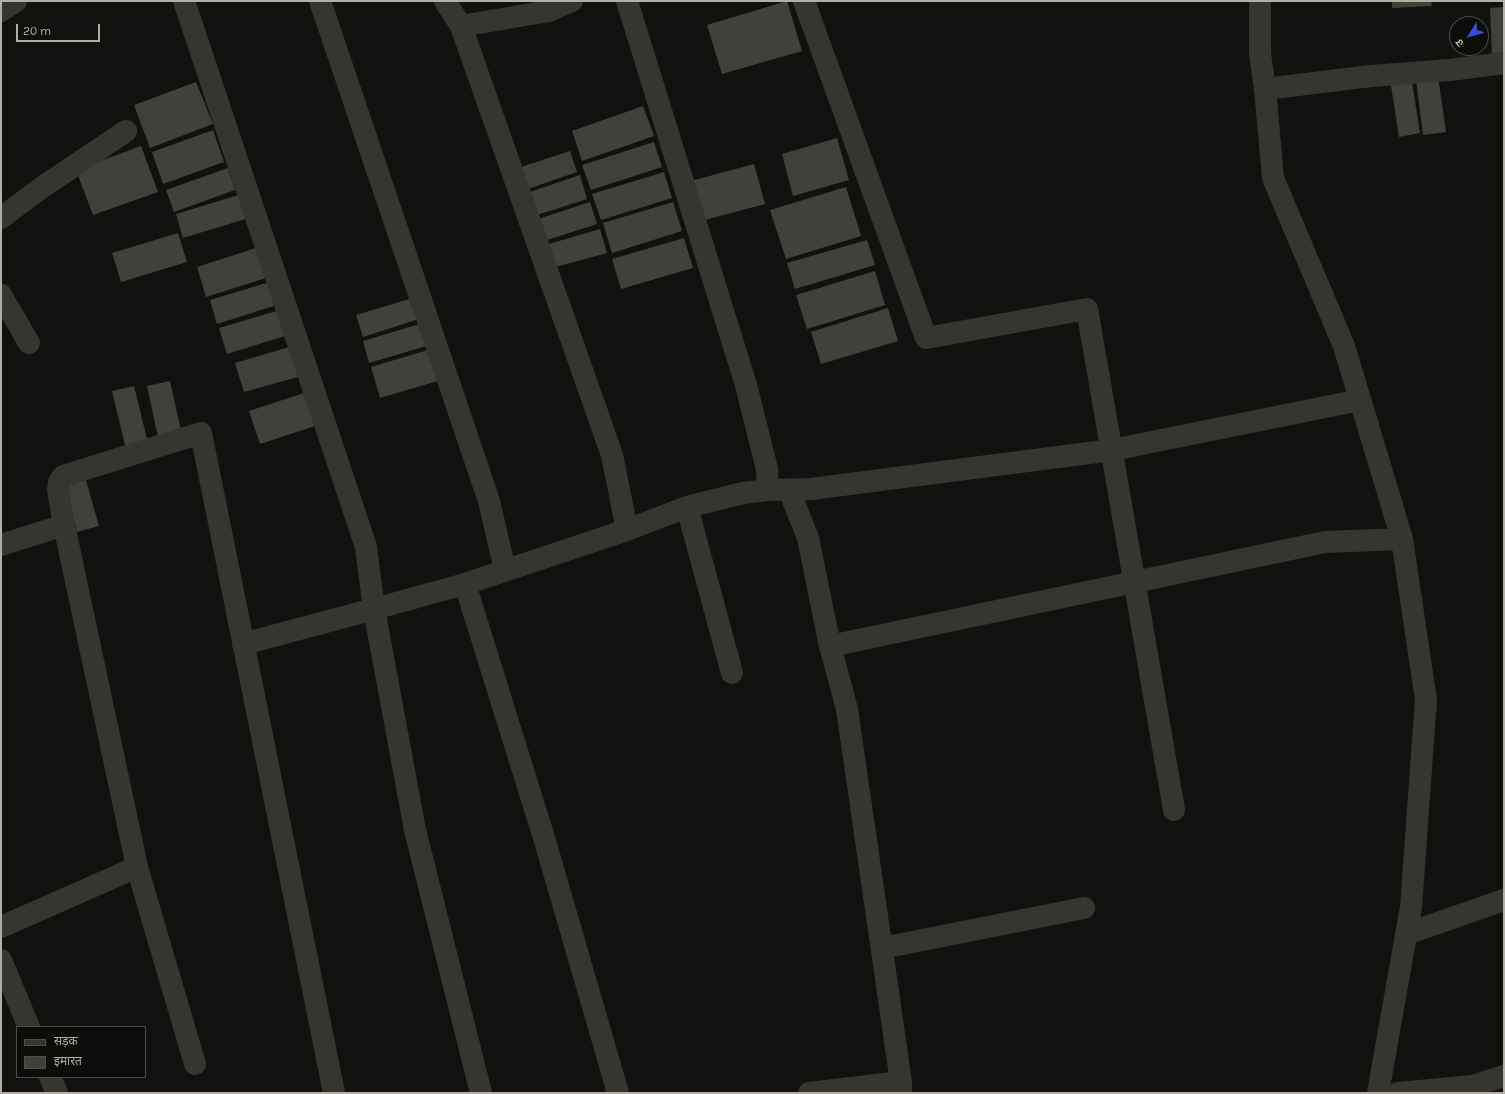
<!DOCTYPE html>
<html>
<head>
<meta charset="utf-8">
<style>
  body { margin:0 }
  #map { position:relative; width:1505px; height:1094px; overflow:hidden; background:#111110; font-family:Karla,"Noto Sans Devanagari",sans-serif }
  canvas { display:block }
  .frame { position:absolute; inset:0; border:2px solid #b2b0a2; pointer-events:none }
  .legend { position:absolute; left:16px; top:1026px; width:130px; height:52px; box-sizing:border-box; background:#0c0c0b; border:1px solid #4e4e47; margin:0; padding:5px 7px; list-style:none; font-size:12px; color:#b2b0a2 }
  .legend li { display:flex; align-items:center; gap:8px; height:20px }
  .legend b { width:20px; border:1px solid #4e4e47 }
  .north { position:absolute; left:1449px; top:16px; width:40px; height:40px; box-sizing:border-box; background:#0c0c0b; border:1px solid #4e4e47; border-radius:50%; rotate:233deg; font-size:11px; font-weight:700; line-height:16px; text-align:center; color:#b2b0a2 }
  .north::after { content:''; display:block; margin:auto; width:14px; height:18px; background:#324ee8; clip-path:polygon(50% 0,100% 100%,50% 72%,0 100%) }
  .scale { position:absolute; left:16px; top:24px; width:84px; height:18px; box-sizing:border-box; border:2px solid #b2b0a2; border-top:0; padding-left:5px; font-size:12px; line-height:14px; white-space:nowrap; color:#b2b0a2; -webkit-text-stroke:3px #0c0c0b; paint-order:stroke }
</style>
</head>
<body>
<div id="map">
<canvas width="1505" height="1094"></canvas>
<div class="frame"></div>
<ul class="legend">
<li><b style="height:5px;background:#363631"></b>सड़क</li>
<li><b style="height:11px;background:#41413c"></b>इमारत</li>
</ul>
<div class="north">उ</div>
<div class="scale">20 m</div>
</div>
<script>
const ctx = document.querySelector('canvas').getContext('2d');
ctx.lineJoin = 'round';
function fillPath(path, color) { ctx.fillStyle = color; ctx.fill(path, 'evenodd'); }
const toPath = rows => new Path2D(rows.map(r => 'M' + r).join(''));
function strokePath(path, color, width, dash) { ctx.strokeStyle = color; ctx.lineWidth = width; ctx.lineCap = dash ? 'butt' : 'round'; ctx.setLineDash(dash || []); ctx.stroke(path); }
const building = toPath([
  [787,1,802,51,722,74,707,25],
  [1392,1,1431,1,1432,6,1392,8],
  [1504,7,1504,55,1492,56,1490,8],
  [1411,76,1420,133,1399,137,1390,79],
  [1438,76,1446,132,1423,135,1416,80],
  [196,82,213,124,150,148,134,105],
  [643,106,654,136,582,161,572,131],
  [213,130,224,162,163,184,152,152],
  [837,138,849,180,793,196,782,154],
  [654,142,662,167,591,190,582,165],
  [141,146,158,192,93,215,76,170],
  [570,151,577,172,525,190,518,168],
  [754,164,765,204,701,221,691,181],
  [228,168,235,190,174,212,166,190],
  [664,172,672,198,601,220,592,194],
  [580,175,587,199,534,216,527,193],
  [846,187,861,236,786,259,770,210],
  [242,194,249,218,183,238,176,214],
  [590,202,597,224,541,242,535,220],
  [673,202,682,231,612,253,603,223],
  [600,229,607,253,552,268,545,245],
  [178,233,187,262,121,282,112,253],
  [684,238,693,268,621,289,612,259],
  [867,240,875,265,795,289,787,263],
  [259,247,269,277,206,297,197,267],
  [875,271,885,305,807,329,796,295],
  [273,281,280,304,217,324,210,300],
  [416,297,422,318,363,337,356,315],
  [888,308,898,341,821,364,811,332],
  [280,310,288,335,227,354,219,328],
  [423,323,430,345,369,363,363,341],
  [296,345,305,375,244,392,235,363],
  [431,349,441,380,380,398,371,367],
  [170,381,181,431,158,437,147,386],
  [134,386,148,443,126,449,112,391],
  [307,392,318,425,260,444,249,411],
  [85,477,99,526,77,532,64,483]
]);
const street = toPath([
  [184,1,366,547,374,609,243,644],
  [320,1,489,501,505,570],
  [445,1,461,26,612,455,627,530],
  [627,1,746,385,767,469,768,490],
  [804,1,926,338,1087,309,1174,810],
  [1260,1,1260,54,1265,89,1273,178,1344,346,1402,539,1426,700,1411,907,1378,1093],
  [1,11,16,1],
  [461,26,549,11,572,1],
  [1265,89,1371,76,1450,70,1504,63],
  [1,218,41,188,126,131],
  [1,295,29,343],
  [789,490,808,538,830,646,847,709,901,1082,901,1093],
  [687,507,732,673],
  [64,525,137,867],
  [1,545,64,525,58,490,59,482,63,476,201,433,334,1093],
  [465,584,545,841,618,1093],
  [830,646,1325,542,1402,539],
  [1,927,137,867,195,1064],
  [1406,934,1504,900],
  [882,948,1084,908],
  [1,960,29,1027],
  [50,1077,57,1093],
  [481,1093,415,830,374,609,465,584,627,530,687,507,743,493,768,490,811,489,1112,450,1360,400],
  [809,1093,901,1082],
  [1398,1093,1473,1086,1504,1076]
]);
fillPath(building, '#41413c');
strokePath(street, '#363631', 22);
</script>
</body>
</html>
